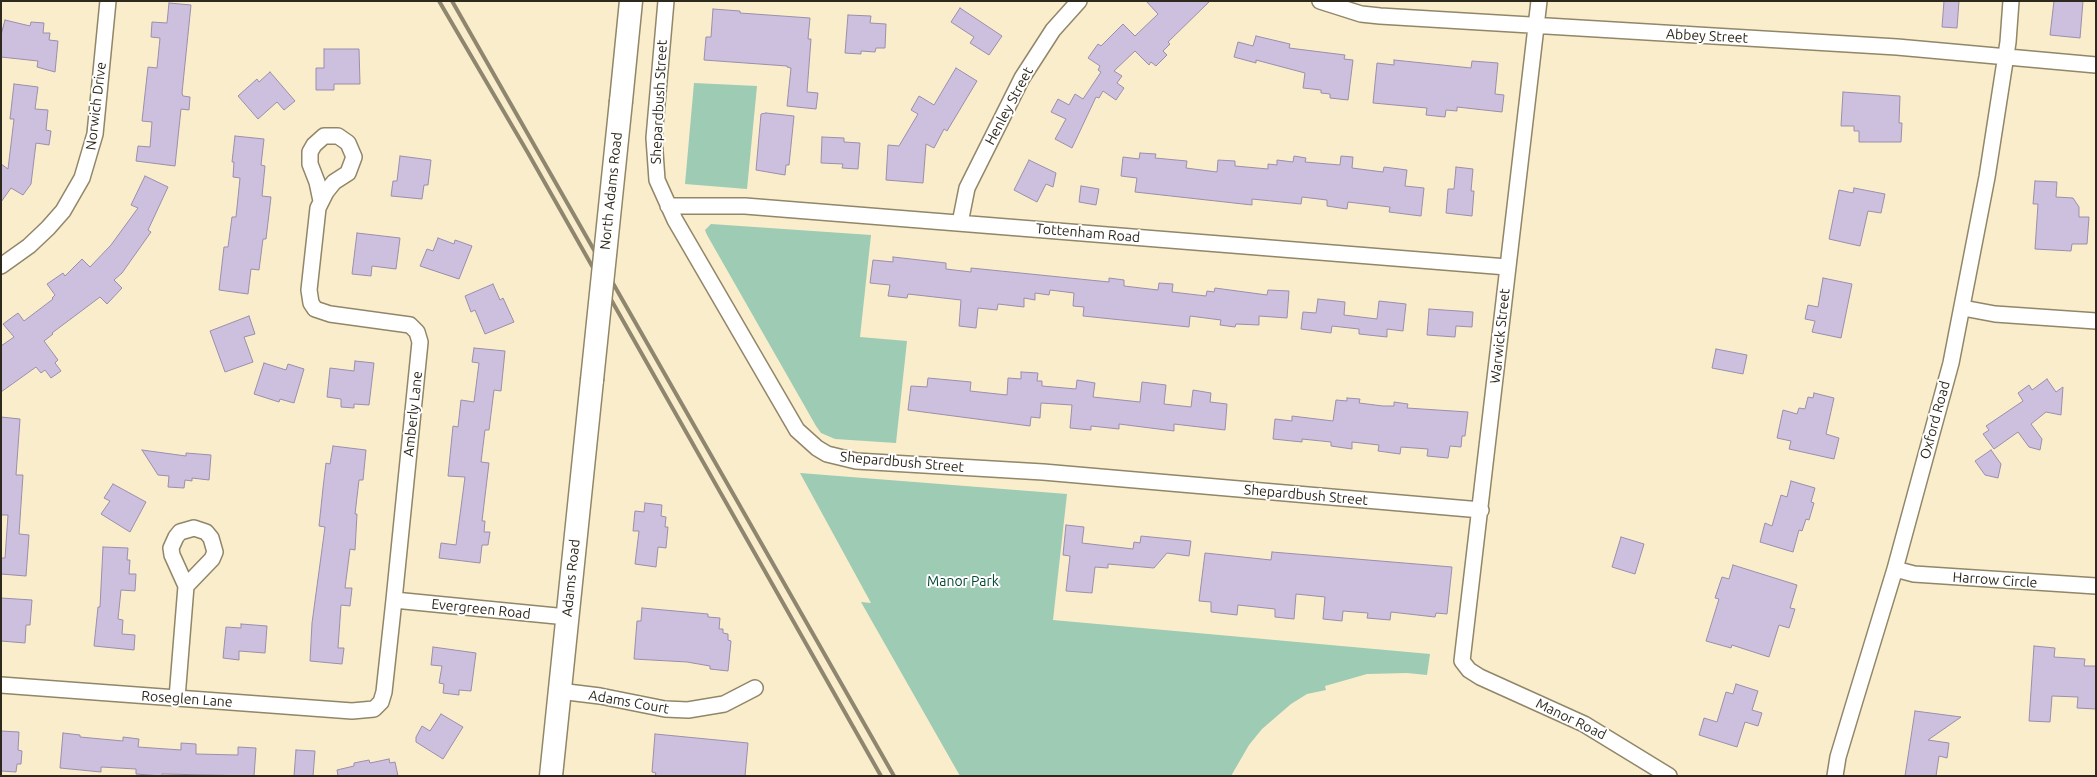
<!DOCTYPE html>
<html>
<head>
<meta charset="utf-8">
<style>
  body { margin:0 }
  #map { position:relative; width:2097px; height:777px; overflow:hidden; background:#f9edcc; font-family:Ubuntu,sans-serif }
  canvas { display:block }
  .frame { position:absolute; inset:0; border:2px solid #2e291d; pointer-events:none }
</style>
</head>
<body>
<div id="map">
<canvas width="2097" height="777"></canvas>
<div class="frame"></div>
</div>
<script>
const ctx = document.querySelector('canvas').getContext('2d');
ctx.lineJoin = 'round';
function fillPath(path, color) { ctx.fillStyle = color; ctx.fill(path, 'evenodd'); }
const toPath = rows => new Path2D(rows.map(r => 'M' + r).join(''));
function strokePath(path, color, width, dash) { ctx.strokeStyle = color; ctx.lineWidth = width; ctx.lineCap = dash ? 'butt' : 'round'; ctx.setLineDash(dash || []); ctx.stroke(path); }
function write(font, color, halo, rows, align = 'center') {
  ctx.font = font + ' Ubuntu,sans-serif'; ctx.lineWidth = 4; ctx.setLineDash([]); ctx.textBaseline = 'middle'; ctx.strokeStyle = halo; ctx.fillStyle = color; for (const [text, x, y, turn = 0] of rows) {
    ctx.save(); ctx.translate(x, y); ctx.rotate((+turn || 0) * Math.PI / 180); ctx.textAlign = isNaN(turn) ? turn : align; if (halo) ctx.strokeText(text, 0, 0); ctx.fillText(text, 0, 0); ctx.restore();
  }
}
const green = toPath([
  [694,83,757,86,747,189,685,184],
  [711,224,871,235,860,337,907,341,896,443,835,439,821,433,816,426,707,235,705,230],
  [800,473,1067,494,1053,620,1430,654,1427,675,1407,673,1367,674,1325,686,1326,690,1307,694,1291,704,1262,729,1249,745,1231,776,960,776,861,602,871,603]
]);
const building = toPath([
  [1146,1,1210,1,1168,42,1170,44,1163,51,1167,55,1156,66,1151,62,1149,65,1135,51,1114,71,1122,76,1117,83,1124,88,1116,100,1103,91,1099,98,1096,97,1072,148,1055,139,1066,119,1051,112,1058,99,1069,105,1075,94,1083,99,1101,72,1098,70,1100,66,1088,58,1098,44,1101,46,1123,24,1135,36,1158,14,1146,1],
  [1944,1,1959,1,1957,28,1942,27,1944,1],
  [2054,1,2083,1,2080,38,2050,35,2054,1],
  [169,3,191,5,182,93,183,96,190,97,189,110,181,109,175,166,136,161,138,146,150,147,152,122,142,121,148,67,157,68,160,38,151,37,152,22,167,23,169,3],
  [960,8,1002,36,989,55,970,43,974,37,951,22,960,8],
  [713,9,740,11,740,13,810,18,808,39,811,39,807,92,818,93,816,109,787,106,791,68,787,67,787,66,704,60,706,37,711,37,713,9],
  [848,15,871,16,870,23,886,24,885,48,876,48,875,52,861,51,861,54,845,53,848,15],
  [5,20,30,26,31,22,44,23,43,33,50,33,49,40,58,41,55,72,37,67,38,61,1,57,1,35,5,20],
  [1256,36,1290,44,1289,48,1345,55,1344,59,1353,60,1348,100,1330,98,1330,94,1321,93,1321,90,1303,88,1305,73,1256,60,1256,63,1234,57,1238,42,1253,46,1256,36],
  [324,49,359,49,360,84,334,84,334,90,316,90,316,68,324,68,324,49],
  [1394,60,1471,68,1472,61,1498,63,1495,94,1504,95,1502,112,1457,107,1457,111,1446,110,1445,117,1426,115,1427,108,1373,103,1377,63,1394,65,1394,60],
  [956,68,977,81,947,131,944,129,934,148,926,144,923,183,886,180,888,145,899,146,918,114,911,110,919,96,934,105,956,68],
  [270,72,295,101,284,110,277,102,258,119,238,96,257,79,259,82,270,72],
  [14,84,38,87,35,109,48,110,46,130,51,131,49,145,36,143,31,184,23,195,11,188,1,202,1,164,8,169,14,119,10,119,14,84],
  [1843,92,1900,96,1899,123,1902,123,1901,142,1859,142,1859,131,1854,131,1854,126,1841,126,1843,92],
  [766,113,794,116,789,165,786,165,785,175,756,170,761,114,766,113],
  [235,136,264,139,261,165,265,166,262,196,271,197,266,239,263,239,259,270,251,269,248,294,219,290,224,247,228,247,232,217,236,217,240,178,233,177,234,162,232,162,235,136],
  [822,137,844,138,844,142,860,143,858,169,842,168,843,164,821,163,822,137],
  [1140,153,1156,154,1155,158,1187,161,1186,168,1217,172,1218,160,1235,161,1235,166,1268,169,1268,164,1277,165,1277,160,1293,162,1294,156,1306,158,1305,162,1340,165,1341,156,1353,157,1352,168,1383,172,1384,167,1407,170,1405,186,1424,188,1421,216,1389,212,1390,207,1348,202,1347,209,1327,206,1327,200,1302,197,1301,204,1252,199,1252,205,1135,192,1137,178,1121,176,1123,157,1139,159,1140,153],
  [400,156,431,160,428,185,424,185,422,199,391,196,393,181,397,181,400,156],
  [1029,160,1056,173,1053,187,1046,184,1037,202,1014,190,1029,160],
  [1456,167,1473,169,1471,191,1474,191,1472,216,1446,213,1448,189,1454,189,1456,167],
  [145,176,168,187,148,230,151,232,122,273,114,280,122,288,107,304,100,297,52,333,53,334,44,341,58,360,55,363,61,371,51,378,45,370,41,373,36,367,1,392,1,346,14,337,3,324,18,313,24,321,53,299,52,298,55,295,47,284,63,273,65,276,82,259,90,267,111,245,138,208,131,205,145,176],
  [2035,181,2057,182,2056,197,2073,198,2079,207,2079,217,2089,217,2087,244,2072,244,2071,251,2035,249,2038,204,2033,204,2035,181],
  [1081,186,1099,189,1096,205,1079,202,1081,186],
  [1854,188,1885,194,1881,213,1868,211,1860,246,1829,239,1839,190,1853,193,1854,188],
  [357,233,400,238,396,269,372,266,371,276,352,274,357,233],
  [438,238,454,244,455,240,472,246,459,279,420,266,427,249,433,251,438,238],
  [893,257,946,263,946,269,971,272,971,268,1109,282,1109,278,1124,280,1124,286,1158,290,1159,283,1173,284,1172,292,1206,296,1207,291,1214,292,1215,288,1267,295,1268,290,1289,291,1287,318,1259,316,1259,325,1236,324,1235,327,1220,325,1221,320,1190,316,1189,327,1083,316,1084,307,1073,306,1074,293,1050,290,1049,295,1035,293,1035,300,1024,298,1024,307,998,304,997,310,978,308,976,328,959,326,961,300,908,294,907,298,888,296,890,285,870,283,873,260,893,262,893,257],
  [1823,278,1852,284,1841,338,1812,332,1815,321,1805,319,1808,305,1818,307,1823,278],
  [493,284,500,300,503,298,514,322,485,334,475,310,471,312,465,296,493,284],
  [1318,299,1345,302,1344,315,1377,319,1379,301,1406,304,1403,331,1387,329,1387,337,1359,334,1359,329,1332,326,1331,333,1301,329,1303,312,1316,313,1318,299],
  [1429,309,1473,312,1472,327,1456,326,1455,337,1427,335,1429,309],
  [249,316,255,334,244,337,253,362,225,372,210,331,249,316],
  [474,348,505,351,501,391,494,390,489,430,485,430,481,462,489,463,482,521,485,521,484,532,490,532,488,545,482,545,480,563,439,558,441,543,456,545,465,477,448,476,453,426,458,427,461,400,474,402,479,363,472,362,474,348],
  [1716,349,1747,355,1743,374,1712,368,1716,349],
  [355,361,374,363,369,405,354,404,354,408,341,407,341,399,327,397,330,368,354,371,355,361],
  [264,363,286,370,288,364,304,369,294,403,280,399,279,402,254,394,264,363],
  [1021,372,1038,373,1037,381,1042,381,1042,386,1076,389,1077,380,1095,383,1093,397,1140,402,1142,382,1166,385,1164,404,1191,407,1193,390,1211,393,1210,402,1227,404,1225,430,1174,424,1174,431,1119,424,1119,429,1091,426,1091,430,1070,428,1072,405,1041,403,1040,418,1031,417,1030,426,908,410,911,386,927,387,928,378,971,382,970,391,1007,395,1008,378,1021,379,1021,372],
  [2047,379,2056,392,2063,387,2061,415,2046,412,2031,424,2042,439,2040,450,2029,447,2018,432,1994,449,1983,434,1989,430,1986,426,2023,401,2018,393,2029,385,2032,390,2047,379],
  [1814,393,1834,398,1826,434,1839,438,1834,459,1789,449,1791,441,1777,438,1783,410,1797,414,1799,408,1805,409,1808,397,1813,398,1814,393],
  [1347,398,1360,399,1359,403,1383,406,1394,406,1394,402,1408,404,1407,408,1468,412,1465,436,1462,436,1461,447,1450,446,1448,458,1427,456,1428,449,1401,447,1400,454,1378,451,1379,445,1352,442,1352,449,1331,446,1331,442,1302,439,1302,442,1273,439,1275,419,1292,421,1292,416,1333,421,1336,400,1347,401,1347,398],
  [1,417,20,419,16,475,23,475,19,534,29,535,26,576,1,574,1,558,5,558,8,515,1,515,1,417],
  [333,446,366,450,363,480,359,480,355,514,357,514,355,550,350,549,345,588,352,588,350,606,341,605,338,648,344,648,342,664,310,661,312,623,325,527,319,526,323,488,326,463,330,464,333,446],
  [142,450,186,456,186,453,211,455,209,480,192,478,192,481,185,480,184,488,168,487,169,476,158,475,142,450],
  [1991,450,2001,464,1998,478,1985,475,1975,461,1991,450],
  [1791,481,1815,488,1811,502,1814,503,1809,520,1806,519,1802,531,1799,530,1793,552,1760,542,1765,523,1772,526,1781,495,1787,497,1791,481],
  [113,484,146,502,130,532,101,514,110,501,104,498,113,484],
  [645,503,662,505,661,516,666,517,665,527,668,527,666,548,658,547,656,567,635,564,639,531,633,531,635,511,644,512,645,503],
  [1066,525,1084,527,1082,543,1133,549,1134,542,1140,543,1141,536,1191,541,1189,556,1167,553,1154,568,1108,564,1108,568,1095,567,1092,593,1066,591,1070,556,1063,555,1066,525],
  [1621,537,1644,544,1635,574,1612,567,1621,537],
  [103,547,128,548,127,560,130,560,129,574,136,574,135,591,121,590,118,619,123,620,122,634,135,635,134,650,94,646,98,607,100,607,103,547],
  [1272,552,1452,567,1447,614,1436,613,1435,617,1391,612,1390,620,1367,618,1368,613,1343,611,1342,621,1323,619,1325,597,1296,594,1294,619,1275,617,1275,609,1238,605,1237,615,1211,612,1211,602,1199,601,1205,553,1271,560,1272,552],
  [1733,565,1797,585,1790,608,1795,609,1789,628,1779,625,1769,657,1732,645,1731,648,1706,641,1719,599,1715,598,1722,577,1729,579,1733,565],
  [1,598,32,600,30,625,26,625,25,643,1,641,1,598],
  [642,608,708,614,708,617,720,618,719,629,723,629,723,633,728,634,728,640,731,641,728,671,710,669,710,666,687,662,634,659,637,621,641,621,642,608],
  [241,624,267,626,265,653,239,651,239,660,223,658,226,627,241,628,241,624],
  [2034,646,2055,648,2054,657,2085,659,2084,666,2096,666,2096,709,2077,708,2078,697,2052,696,2050,722,2029,721,2034,646],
  [433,647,476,653,471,691,459,690,459,695,443,693,444,684,439,683,442,666,431,665,433,647],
  [1736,684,1758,691,1752,710,1762,713,1758,726,1745,722,1737,747,1699,735,1704,718,1717,722,1726,692,1733,694,1736,684],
  [1915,711,1961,717,1928,740,1949,743,1947,758,1939,756,1936,776,1905,776,1915,711],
  [441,714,463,727,443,759,416,742,416,737,422,726,430,731,441,714],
  [1,731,19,732,18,750,22,751,21,764,17,764,16,772,1,771,1,731],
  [63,733,80,735,80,737,123,741,123,737,139,739,138,747,181,750,181,743,196,744,196,754,238,755,238,747,256,748,254,776,162,774,162,776,136,774,136,769,101,767,101,772,60,768,63,733],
  [655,734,748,743,745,776,655,776,656,773,652,772,655,734],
  [296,750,315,751,313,776,294,776,296,750],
  [389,759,390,763,395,762,398,776,338,776,337,770,354,766,354,763,369,760,370,763,389,759]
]);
const street = toPath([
  [666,1,654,138,657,180,675,220,797,430,817,448,827,454,856,461,1043,472,1481,510],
  [1320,1,1361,14,1380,16,1897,47,2096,65],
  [1539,1,1462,661,1469,670,1480,677,1584,724,1669,776],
  [668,206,745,206,1507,267],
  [960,223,967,188,1022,78,1053,30,1079,1],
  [1,266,29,246,48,228,63,211,82,178,95,134,108,1],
  [1963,308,1995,314,2096,321],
  [1895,569,1914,574,2096,586],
  [394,600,567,617],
  [1,685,352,711,374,709,381,702,384,692,394,600,420,342,417,332,410,325,330,314,315,309,311,303,309,290,318,208,326,192,334,182,348,173,354,157,348,143,338,136,324,136,314,145,310,152,310,164,317,182,321,201],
  [559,691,600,696,665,709,688,710,724,704,755,688],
  [177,698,186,586,212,559,215,552,211,538,206,532,194,528,180,532,176,537,171,548,172,555,186,586],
  [1835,776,1838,757,1853,707,1895,569,1951,363,1987,177,2008,42,2011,1]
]);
const secondary = toPath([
  [621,101,631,1],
  [551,776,592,380]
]);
const rail = toPath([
  [439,1,528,153,881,776],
  [452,1,894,776]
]);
const secondaryBridge = toPath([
  [592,380,621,101]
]);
const streetNames = [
  ["Abbey Street",1707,36,3],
  ["Shepardbush Street",659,102,-87],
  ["Norwich Drive",96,106,-83],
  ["Henley Street",1009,106,-62],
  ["North Adams Road",611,191,-84],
  ["Tottenham Road",1088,233,5],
  ["Warwick Street",1500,336,-84],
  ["Amberly Lane",413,414,-84],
  ["Oxford Road",1935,420,-75],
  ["Shepardbush Street",902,462,5],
  ["Shepardbush Street",1306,495,5],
  ["Adams Road",571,578,-84],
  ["Harrow Circle",1995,580,4],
  ["Evergreen Road",481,609,6],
  ["Roseglen Lane",187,699,4],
  ["Adams Court",629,702,10],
  ["Manor Road",1571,719,26]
];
const parkNames = [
  ["Manor Park",963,581]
];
fillPath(green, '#9dcbb4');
fillPath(building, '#cdc0de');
strokePath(building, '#9b8eab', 1);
strokePath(street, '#918668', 18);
strokePath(secondary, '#918668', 25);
strokePath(street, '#fff', 15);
strokePath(secondary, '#fff', 22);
strokePath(rail, '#8f8670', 4);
strokePath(secondaryBridge, '#918668', 25, []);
strokePath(secondaryBridge, '#fff', 22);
write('14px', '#2e291d', '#fff', streetNames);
write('14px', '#024630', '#fff', parkNames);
</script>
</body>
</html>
